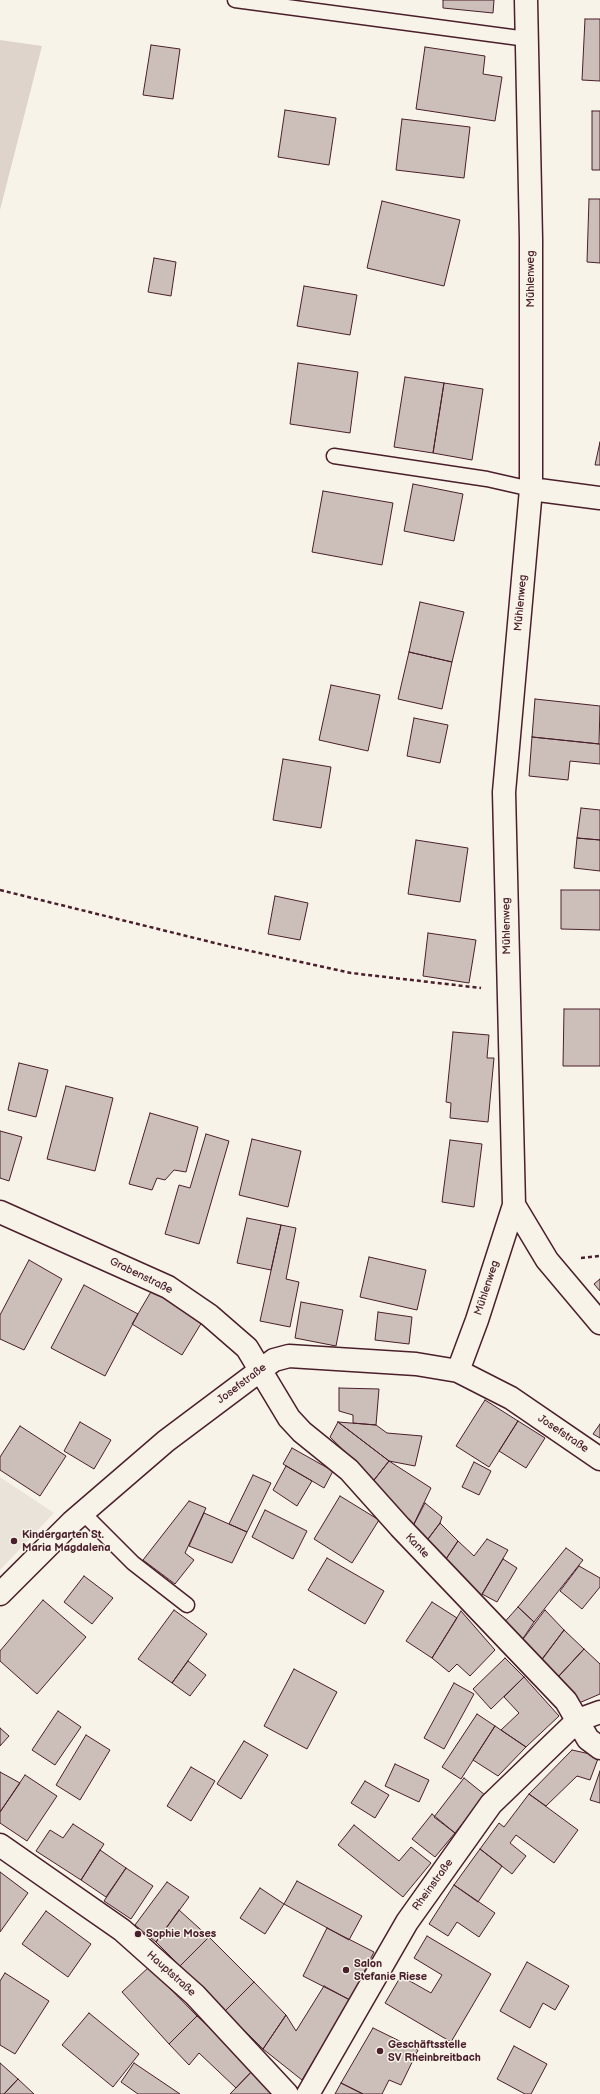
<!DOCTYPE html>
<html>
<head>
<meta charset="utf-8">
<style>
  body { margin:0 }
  canvas { display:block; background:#f7f3e8 }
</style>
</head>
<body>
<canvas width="600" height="2094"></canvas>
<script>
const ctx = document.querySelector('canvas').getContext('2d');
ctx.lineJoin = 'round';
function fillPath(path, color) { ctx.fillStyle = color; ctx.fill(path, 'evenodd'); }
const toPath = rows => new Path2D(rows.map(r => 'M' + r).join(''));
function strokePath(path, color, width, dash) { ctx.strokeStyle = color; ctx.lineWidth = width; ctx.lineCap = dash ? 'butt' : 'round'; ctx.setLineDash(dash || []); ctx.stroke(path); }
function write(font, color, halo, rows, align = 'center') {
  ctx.font = font + ' "Balsamiq Sans",sans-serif'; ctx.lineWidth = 3; ctx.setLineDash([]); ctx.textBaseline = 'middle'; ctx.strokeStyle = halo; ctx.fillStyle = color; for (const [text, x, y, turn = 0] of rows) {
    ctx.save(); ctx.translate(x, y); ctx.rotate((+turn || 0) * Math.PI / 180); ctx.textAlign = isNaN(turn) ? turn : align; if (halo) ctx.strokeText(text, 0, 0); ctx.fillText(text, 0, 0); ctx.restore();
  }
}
const built = toPath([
  [0,1477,54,1513,0,1570]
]);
const green = toPath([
  [0,40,42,46,0,210]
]);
const building = toPath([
  [443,0,494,0,493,13,443,8,443,0],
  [585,19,600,19,600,81,582,80,585,19],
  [151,45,180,49,173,99,143,95,151,45],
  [425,47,485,56,483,74,502,77,495,121,416,109,425,47],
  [285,110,336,118,329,165,278,157,285,110],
  [592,111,600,111,600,170,592,170,592,111],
  [402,119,470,127,464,178,396,170,402,119],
  [589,199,600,199,600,263,587,262,589,199],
  [382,201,460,220,444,286,367,268,382,201],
  [154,258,176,262,171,296,148,292,154,258],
  [304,286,357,295,350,335,297,326,304,286],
  [298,363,358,372,350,433,290,424,298,363],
  [405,377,444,383,433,453,394,447,405,377],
  [444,383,483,389,472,460,433,453,444,383],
  [600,442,600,465,595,465,600,442],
  [413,484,463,494,454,541,404,531,413,484],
  [323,491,393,503,382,565,312,552,323,491],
  [420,602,464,612,452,662,409,652,420,602],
  [409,652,452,662,442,709,398,699,409,652],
  [331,685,380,695,368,751,319,740,331,685],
  [535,699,600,706,599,744,532,737,535,699],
  [414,718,448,725,440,763,407,756,414,718],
  [532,737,600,744,600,764,570,761,568,780,529,776,532,737],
  [283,759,331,767,321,828,273,820,283,759],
  [581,808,600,810,600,840,577,838,581,808],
  [577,838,600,840,600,871,574,868,577,838],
  [416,840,468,848,460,902,408,894,416,840],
  [561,890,600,890,600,930,561,929,561,890],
  [275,896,308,903,300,940,268,934,275,896],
  [428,933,476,940,469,983,423,976,428,933],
  [564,1009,600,1009,600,1066,563,1066,564,1009],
  [453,1032,489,1035,487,1058,494,1058,488,1122,450,1118,451,1103,446,1102,453,1032],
  [19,1063,48,1070,36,1117,8,1110,19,1063],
  [66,1086,113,1098,95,1171,47,1159,66,1086],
  [150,1113,198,1127,186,1172,174,1170,165,1180,157,1178,152,1190,129,1184,150,1113],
  [0,1131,22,1137,9,1181,0,1178,0,1131],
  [206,1134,229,1141,199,1244,165,1234,179,1185,190,1188,206,1134],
  [252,1139,301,1151,288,1207,239,1195,252,1139],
  [450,1140,482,1144,474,1207,442,1202,450,1140],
  [247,1218,281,1225,271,1270,237,1263,247,1218],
  [281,1225,296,1228,286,1279,299,1282,290,1327,260,1321,281,1225],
  [369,1257,426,1270,417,1310,360,1297,369,1257],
  [29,1260,62,1279,24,1350,0,1339,0,1315,29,1260],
  [600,1279,600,1291,594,1284,600,1279],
  [84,1285,138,1314,105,1376,51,1348,84,1285],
  [152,1290,202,1322,182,1355,132,1324,152,1290],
  [301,1302,343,1310,336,1346,295,1338,301,1302],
  [378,1312,412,1317,409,1344,375,1340,378,1312],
  [339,1388,379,1389,376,1425,353,1423,353,1415,339,1411,339,1388],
  [485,1400,518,1421,489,1467,456,1446,485,1400],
  [518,1421,545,1438,526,1468,499,1451,518,1421],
  [80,1422,111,1440,94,1469,64,1451,80,1422],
  [338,1422,389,1461,374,1480,330,1437,338,1422],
  [338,1422,376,1425,387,1433,422,1436,415,1466,389,1461,338,1422],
  [600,1424,600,1438,593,1434,600,1424],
  [20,1426,66,1456,40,1496,0,1470,0,1457,20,1426],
  [292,1448,333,1471,324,1488,283,1464,292,1448],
  [389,1461,431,1488,411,1530,377,1492,374,1480,389,1461],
  [474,1462,491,1471,479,1495,462,1487,474,1462],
  [286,1466,312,1481,297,1506,273,1490,286,1466],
  [253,1475,271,1483,247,1532,229,1524,253,1475],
  [340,1496,379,1520,352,1563,314,1539,340,1496],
  [189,1501,206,1508,185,1553,194,1560,175,1584,143,1560,189,1501],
  [425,1503,442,1517,440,1523,425,1543,411,1530,425,1503],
  [265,1510,307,1531,293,1559,252,1537,265,1510],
  [204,1513,247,1532,232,1563,189,1546,204,1513],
  [440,1523,458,1541,444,1562,425,1543,440,1523],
  [487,1539,508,1550,480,1598,444,1562,458,1541,474,1556,487,1539],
  [566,1548,583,1560,534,1622,518,1607,566,1548],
  [327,1558,384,1591,365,1624,308,1590,327,1558],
  [503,1559,517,1568,497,1602,482,1594,503,1559],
  [579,1566,600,1578,600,1587,582,1609,560,1591,579,1566],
  [84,1576,113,1598,92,1624,64,1602,84,1576],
  [43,1600,86,1637,37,1694,0,1661,0,1651,43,1600],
  [432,1602,457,1618,432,1658,406,1641,432,1602],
  [518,1607,534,1622,520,1643,501,1626,518,1607],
  [174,1610,207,1634,172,1683,138,1659,174,1610],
  [545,1610,564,1630,539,1663,520,1643,545,1610],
  [461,1611,495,1650,470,1676,457,1664,449,1672,432,1658,461,1611],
  [564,1630,584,1649,558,1677,541,1661,564,1630],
  [584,1649,600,1664,600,1694,579,1703,558,1677,584,1649],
  [505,1658,524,1677,491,1709,473,1689,505,1658],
  [188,1661,206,1675,190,1696,172,1683,188,1661],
  [294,1669,337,1692,307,1749,264,1726,294,1669],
  [524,1677,559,1716,526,1747,501,1730,519,1713,504,1697,524,1677],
  [454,1683,474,1694,444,1749,424,1738,454,1683],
  [58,1711,81,1727,55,1765,32,1750,58,1711],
  [477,1714,495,1726,461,1779,442,1767,477,1714],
  [495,1726,526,1747,498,1776,473,1760,495,1726],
  [0,1728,9,1736,0,1746,0,1728],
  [86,1735,110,1750,80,1800,56,1785,86,1735],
  [244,1741,268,1755,241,1799,217,1784,244,1741],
  [572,1750,599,1756,590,1780,577,1776,546,1806,529,1794,572,1750],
  [395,1764,429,1780,419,1802,385,1786,395,1764],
  [191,1767,215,1781,191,1821,167,1806,191,1767],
  [600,1771,600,1803,590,1800,600,1771],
  [0,1772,20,1783,0,1812,0,1772],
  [25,1775,57,1796,27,1841,0,1823,0,1812,25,1775],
  [464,1778,485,1795,455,1833,434,1817,464,1778],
  [365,1781,389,1795,375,1818,351,1803,365,1781],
  [529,1794,578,1830,554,1863,516,1835,510,1843,526,1856,512,1874,480,1849,499,1823,504,1827,529,1794],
  [432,1814,455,1833,435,1857,412,1839,432,1814],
  [73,1824,104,1844,81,1880,36,1851,50,1830,63,1838,73,1824],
  [354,1825,399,1861,411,1847,431,1863,403,1897,338,1845,354,1825],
  [480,1849,502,1866,478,1902,454,1885,480,1849],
  [100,1850,126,1868,106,1897,81,1880,100,1850],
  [126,1868,153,1886,131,1919,104,1901,126,1868],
  [0,1872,28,1893,0,1932,0,1872],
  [297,1881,362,1916,349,1940,284,1904,297,1881],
  [167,1882,189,1897,156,1942,135,1925,167,1882],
  [454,1885,495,1913,479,1937,457,1922,448,1936,429,1924,454,1885],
  [260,1888,284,1904,265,1934,240,1918,260,1888],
  [179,1910,209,1937,180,1966,156,1942,179,1910],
  [46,1911,91,1944,68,1977,22,1944,46,1911],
  [327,1928,374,1952,350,2000,303,1976,327,1928],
  [427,1936,491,1974,451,2042,385,2003,401,1976,431,1993,442,1975,414,1958,427,1936],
  [209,1937,254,1982,225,2011,180,1966,209,1937],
  [527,1962,569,1986,555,2010,543,2003,530,2028,500,2011,527,1962],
  [149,1967,197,2016,169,2044,122,1992,149,1967],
  [5,1973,49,2001,15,2054,0,2045,0,1981,5,1973],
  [254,1982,286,2015,263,2049,225,2011,254,1982],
  [324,1986,350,2000,302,2080,263,2049,286,2015,296,2031,324,1986],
  [89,2013,139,2054,113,2087,62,2045,89,2013],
  [197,2016,254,2069,236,2088,199,2053,189,2065,169,2044,197,2016],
  [373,2028,418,2050,401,2085,389,2080,382,2094,363,2094,341,2083,373,2028],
  [514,2046,547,2064,531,2094,525,2094,497,2079,514,2046],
  [0,2063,18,2079,4,2094,0,2094,0,2063],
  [134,2063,180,2094,138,2094,121,2082,134,2063],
  [254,2069,276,2094,230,2094,254,2069],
  [18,2079,34,2094,4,2094,18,2079],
  [341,2083,363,2094,335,2094,341,2083]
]);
const path = toPath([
  [0,890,223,945,351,973,481,988],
  [581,1258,600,1256]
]);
const lane = toPath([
  [235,0,527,39],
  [334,456,487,479,531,489],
  [83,1513,133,1563,187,1605]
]);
const street = toPath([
  [531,489,600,498],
  [514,1205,547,1260,600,1323],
  [0,1212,168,1287,209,1315,247,1348,289,1418,302,1432,349,1470,400,1527,566,1701,588,1739,600,1748],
  [458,1371,477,1320,514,1205,504,792,531,489,531,239,526,0],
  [0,1594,72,1522,166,1441,274,1360,289,1356,416,1364,458,1371,511,1398,600,1459],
  [0,1845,122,1930,195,1995,287,2094],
  [308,2094,407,1922,491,1804,578,1720,600,1712]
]);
const markers = [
  [14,1541,4,"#4a1f2b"],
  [138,1934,4,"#4a1f2b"],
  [346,1970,4,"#4a1f2b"],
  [380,2051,4,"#4a1f2b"]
];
const streetNames = [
  ["Mühlenweg",531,279,-90],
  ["Mühlenweg",521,603,-85],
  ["Mühlenweg",507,926,-91],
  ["Grabenstraße",141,1276,26],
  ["Mühlenweg",487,1288,-72],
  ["Josefstraße",242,1384,-37],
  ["Josefstraße",563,1434,34],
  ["Kante",417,1546,46],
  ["Rheinstraße",433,1885,-54],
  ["Hauptstraße",171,1974,42]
];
const poiNames = [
  ["Kindergarten St.",22,1535],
  ["Maria Magdalena",22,1548],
  ["Sophie Moses",146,1934],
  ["Salon",354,1964],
  ["Stefanie Riese",354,1977],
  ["Geschäftsstelle",388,2045],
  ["SV Rheinbreitbach",388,2058]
];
fillPath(built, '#eae3da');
fillPath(green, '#ded4cc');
fillPath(building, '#ccbfb9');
strokePath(building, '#4a1f2b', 1);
strokePath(lane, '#4a1f2b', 17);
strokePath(street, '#4a1f2b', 25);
strokePath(path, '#4a1f2b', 2.5, [4, 3]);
strokePath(lane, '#f7f3e8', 14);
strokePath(street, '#f7f3e8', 22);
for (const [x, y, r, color] of markers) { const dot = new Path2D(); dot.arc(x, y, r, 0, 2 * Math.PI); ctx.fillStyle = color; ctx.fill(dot); strokePath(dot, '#f7f3e8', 1.5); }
write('11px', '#4a1f2b', '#f7f3e8', streetNames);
write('bold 11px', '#4a1f2b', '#f7f3e8', poiNames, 'left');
</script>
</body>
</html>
